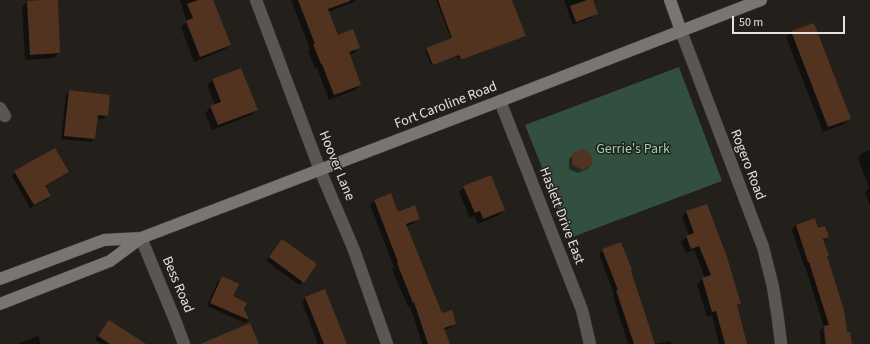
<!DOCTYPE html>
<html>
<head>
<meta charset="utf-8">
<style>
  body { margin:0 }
  #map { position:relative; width:870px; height:344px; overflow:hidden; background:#231f1b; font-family:"Source Sans 3",sans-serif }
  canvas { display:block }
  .scale { position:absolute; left:732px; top:16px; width:113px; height:18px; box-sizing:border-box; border:2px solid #e5e3df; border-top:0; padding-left:5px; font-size:12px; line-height:14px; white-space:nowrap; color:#e5e3df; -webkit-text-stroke:3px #231f1b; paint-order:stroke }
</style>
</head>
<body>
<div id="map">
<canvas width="870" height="344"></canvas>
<div class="scale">50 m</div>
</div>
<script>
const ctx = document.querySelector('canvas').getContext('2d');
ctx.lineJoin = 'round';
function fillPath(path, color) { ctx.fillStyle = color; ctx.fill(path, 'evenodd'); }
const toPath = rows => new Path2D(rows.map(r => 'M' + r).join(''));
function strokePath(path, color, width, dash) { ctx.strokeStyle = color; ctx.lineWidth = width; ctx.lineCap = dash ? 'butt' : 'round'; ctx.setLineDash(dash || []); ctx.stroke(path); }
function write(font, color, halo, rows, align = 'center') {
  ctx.font = font + ' "Source Sans 3",sans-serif'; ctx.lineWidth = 3; ctx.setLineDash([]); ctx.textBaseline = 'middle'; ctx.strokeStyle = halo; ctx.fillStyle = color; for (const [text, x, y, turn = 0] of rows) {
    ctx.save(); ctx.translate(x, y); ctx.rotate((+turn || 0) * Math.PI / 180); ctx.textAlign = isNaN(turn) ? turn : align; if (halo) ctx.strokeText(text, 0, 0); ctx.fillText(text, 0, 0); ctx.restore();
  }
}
const green = toPath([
  [679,67,722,181,570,238,525,125]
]);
const shadow = toPath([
  [57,0,59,53,54,58,25,60,22,7,27,2],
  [180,0,212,0,230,45,224,50,194,62,181,27,187,22,183,10],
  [291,0,356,0,354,2,328,12,337,36,359,48,354,53,349,55,360,85,355,90,329,100,317,68,315,69,308,50,310,49],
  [436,0,511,0,524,36,523,37,460,61,457,56,431,65,425,50,427,48,451,39],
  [564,0,592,0,596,14,593,17,573,25],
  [791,32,850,118,844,124,823,132,786,37],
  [212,80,257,109,251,115,212,130,205,113,211,107,215,105,207,85],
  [69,91,107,115,103,119,96,118,94,139,91,142,61,139,66,95],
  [870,150,870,203,869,203,865,192,869,188,858,158,862,153],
  [573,155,591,165,587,169,578,173,569,169,569,159],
  [15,172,68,172,65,175,45,187,50,196,47,199,30,208,12,176],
  [464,187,504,210,499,215,478,224,474,216,470,218,459,192],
  [375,200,398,213,419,219,414,223,406,227,441,314,455,323,450,328,444,330,448,344,422,344,410,306,408,307,392,269,394,267,370,205],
  [706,205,740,304,737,307,746,344,719,344,712,315,707,317,697,284,702,279,705,278,694,250,686,253,681,242,686,237,689,236,682,217,686,212],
  [814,220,817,229,828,237,823,241,828,256,827,256,846,333,851,344,827,344,825,329,823,329,825,344,821,344,820,331,824,327,805,266,804,266,792,230,796,225],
  [279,244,303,282,299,285,266,261],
  [603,250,630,271,654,344,671,341,671,344,628,344,613,296,614,294,599,254],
  [222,278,232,297,243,309,248,320,245,323,207,306,218,281],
  [306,298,346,344,318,344,302,302],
  [109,321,132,344,102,344,95,340,106,325],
  [38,336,41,344,18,344,19,343]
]);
const building = toPath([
  [40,0,58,0,60,53,30,55,27,1],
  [198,0,213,0,231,45,200,57,186,21,193,18,187,4],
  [298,0,350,0,350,1,328,9,338,35,353,29,360,48,349,52,361,85,334,95,322,64,321,64,313,44,315,44],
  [438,0,512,0,526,36,461,60,459,55,433,65,426,48,452,38],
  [587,0,593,0,598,14,576,22,570,6],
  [814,23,851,119,828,127,791,31],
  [241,68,258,110,218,125,210,106,221,102,212,79],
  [69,90,110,95,108,116,98,115,95,139,64,136],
  [55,148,69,172,45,186,51,196,34,205,14,171],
  [582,149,591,154,592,165,583,170,572,165,572,154],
  [491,175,505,210,483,219,480,211,475,213,463,186],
  [391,193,398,212,415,205,420,219,406,224,442,313,452,310,456,324,444,328,450,344,428,344,414,302,413,303,397,263,398,262,374,200],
  [707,204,727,257,741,304,737,305,747,344,725,344,716,311,712,312,702,278,711,275,699,246,691,249,686,236,694,233,686,211],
  [815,218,818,228,825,226,829,237,823,239,829,256,827,256,844,310,847,332,850,332,852,344,826,344,824,326,829,325,809,262,808,262,796,225],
  [282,239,317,264,304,283,269,257],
  [621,242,632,270,631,271,655,344,634,344,616,290,618,290,602,249],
  [222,276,239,284,233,296,247,303,244,309,249,320,210,303],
  [325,289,347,344,324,344,305,297],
  [109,320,146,344,110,344,98,336],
  [250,323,259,344,200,344]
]);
const street = toPath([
  [256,0,320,170,354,250,387,344],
  [681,31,763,247,773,287,778,319,781,344],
  [500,101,582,310,590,344],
  [0,108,5,116],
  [141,238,175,320,184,344]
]);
const secondary = toPath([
  [670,0,681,31],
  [0,279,104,240,141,238],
  [0,304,110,261,141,238,500,101,761,0]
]);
const streetNames = [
  ["Fort Caroline Road",446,106,-21],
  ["Rogero Road",747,165,69],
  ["Hoover Lane",336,166,68],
  ["Haslett Drive East",561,216,69],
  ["Bess Road",177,285,67]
];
const parkNames = [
  ["Gerrie's Park",633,150]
];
fillPath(green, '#334f40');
fillPath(shadow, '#0007');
fillPath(building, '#51331f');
strokePath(street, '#3e3a36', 13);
strokePath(secondary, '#3e3a36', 13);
strokePath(street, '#595654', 12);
strokePath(secondary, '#797571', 12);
write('14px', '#e5e3df', '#231f1b', streetNames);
write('14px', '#90d1ae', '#231f1b', parkNames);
</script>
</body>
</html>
